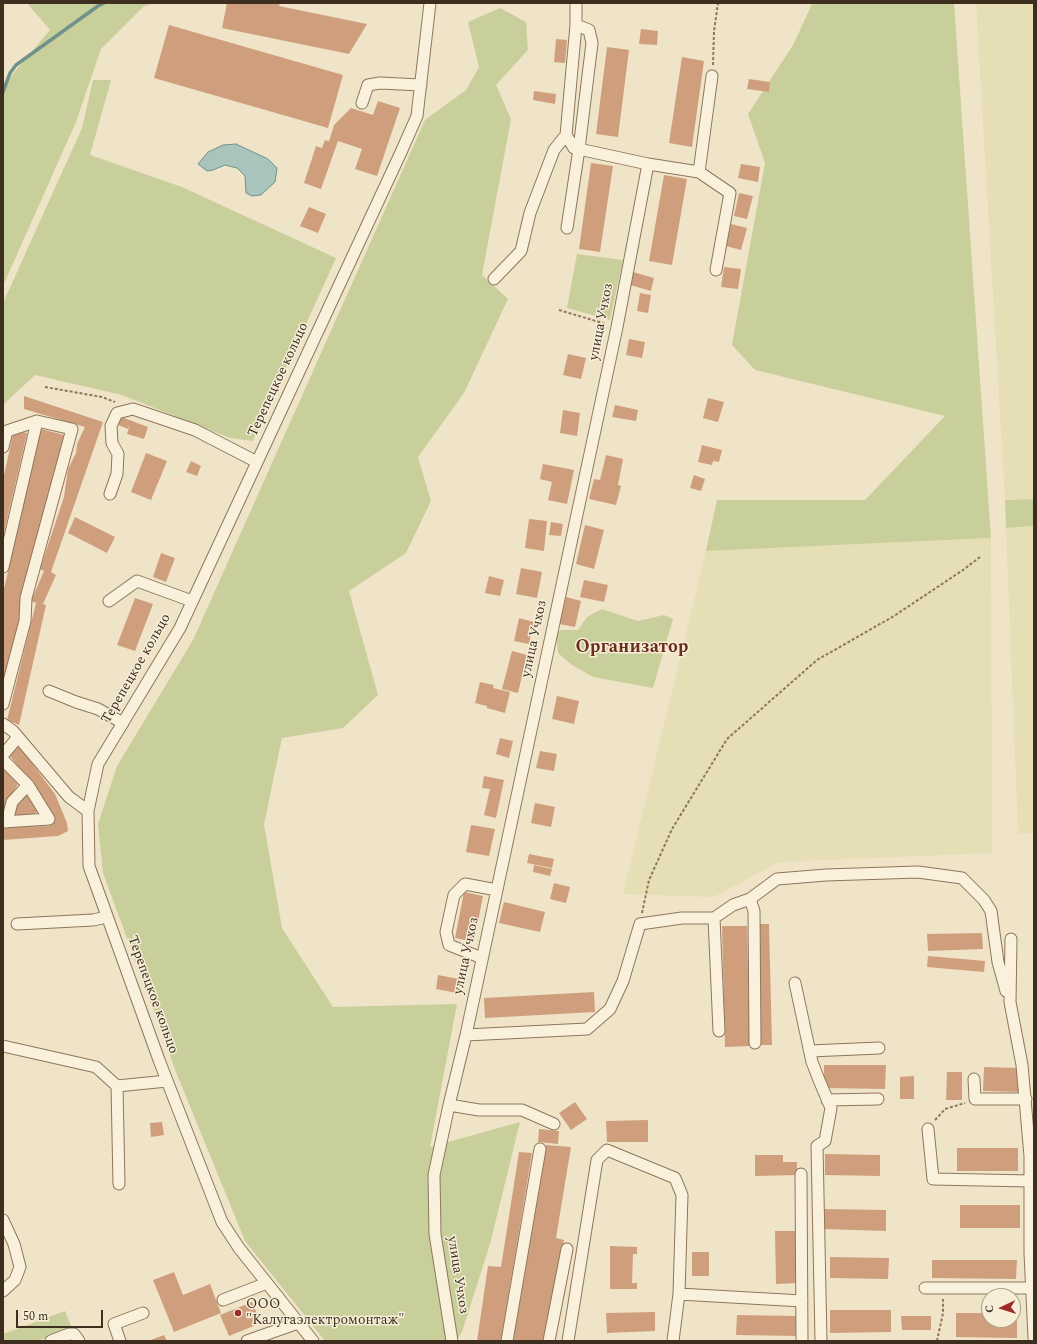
<!DOCTYPE html>
<html>
<head>
<meta charset="utf-8">
<style>
  body { margin:0 }
  #map { position:relative; width:1037px; height:1344px; overflow:hidden; background:#f0e4c8; font-family:Spectral,serif }
  canvas { display:block }
  .frame { position:absolute; inset:0; border:4px solid #3d2e20; pointer-events:none }
  .north { position:absolute; left:981px; top:1288px; width:40px; height:40px; box-sizing:border-box; background:#f7eed8; border:1px solid #ada18e; border-radius:50%; rotate:266deg; font-size:11px; font-weight:700; line-height:16px; text-align:center; color:#3d2e20 }
  .north::after { content:''; display:block; margin:auto; width:14px; height:18px; background:#9e2a2b; clip-path:polygon(50% 0,100% 100%,50% 72%,0 100%) }
  .scale { position:absolute; left:16px; top:1310px; width:87px; height:18px; box-sizing:border-box; border:2px solid #3d2e20; border-top:0; padding-left:5px; font-size:12px; line-height:14px; white-space:nowrap; color:#3d2e20; -webkit-text-stroke:3px #f7eed8; paint-order:stroke }
</style>
</head>
<body>
<div id="map">
<canvas width="1037" height="1344"></canvas>
<div class="frame"></div>
<div class="north">С</div>
<div class="scale">50 m</div>
</div>
<script>
const ctx = document.querySelector('canvas').getContext('2d');
ctx.lineJoin = 'round';
function fillPath(path, color) { ctx.fillStyle = color; ctx.fill(path, 'evenodd'); }
const toPath = rows => new Path2D(rows.map(r => 'M' + r).join(''));
function strokePath(path, color, width, dash) { ctx.strokeStyle = color; ctx.lineWidth = width; ctx.lineCap = dash ? 'butt' : 'round'; ctx.setLineDash(dash || []); ctx.stroke(path); }
function write(font, color, halo, rows, align = 'center') {
  ctx.font = font + ' Spectral,serif'; ctx.lineWidth = 3; ctx.setLineDash([]); ctx.textBaseline = 'middle'; ctx.strokeStyle = halo; ctx.fillStyle = color; for (const [text, x, y, turn = 0] of rows) {
    ctx.save(); ctx.translate(x, y); ctx.rotate((+turn || 0) * Math.PI / 180); ctx.textAlign = isNaN(turn) ? turn : align; if (halo) ctx.strokeText(text, 0, 0); ctx.fillText(text, 0, 0); ctx.restore();
  }
}
const farmland = toPath([
  [976,3,1034,3,1034,499,1005,500],
  [1034,526,1034,833,1018,834,1006,528],
  [991,538,992,853,779,862,714,897,623,894,706,551]
]);
const green = toPath([
  [27,3,153,3,143,7,101,49,76,122,3,286,3,81,6,82,50,30],
  [819,3,954,3,991,538,706,551,717,500,865,500,945,416,755,370,732,345,765,163,748,114,793,45,812,4],
  [500,8,526,22,528,50,496,85,511,119,482,275,508,299,464,393,418,457,431,501,406,553,349,591,378,695,343,728,282,738,264,824,282,928,333,1007,457,1004,430,1147,520,1122,490,1244,462,1332,456,1341,325,1341,245,1241,176,1072,103,873,98,824,117,766,193,640,425,120,466,90,479,67,468,22],
  [93,80,111,80,90,155,182,187,336,258,253,441,230,438,122,395,35,375,3,405,3,303,82,128],
  [577,254,623,260,610,320,567,308],
  [1034,499,1034,526,1006,528,1005,500],
  [602,609,638,621,664,615,673,619,653,688,593,677,572,665,558,653,556,636,560,630,578,630,587,617],
  [65,1311,72,1328,38,1341,3,1341,3,1334]
]);
const water = toPath([
  [236,144,268,159,277,168,275,182,261,195,252,196,246,193,245,176,237,168,225,165,213,170,207,171,198,164,208,152,223,145,236,144]
]);
const stream = toPath([
  [3,92,10,73,16,65,98,6,104,3]
]);
const building = toPath([
  [227,3,280,3,279,6,367,24,349,54,222,28],
  [169,25,343,75,328,128,154,78],
  [641,29,658,31,657,45,639,44],
  [556,39,567,40,565,63,554,62],
  [607,47,629,50,618,137,596,134],
  [682,57,704,61,692,147,669,143],
  [749,79,770,82,769,92,747,89],
  [534,91,556,94,555,104,533,100],
  [378,101,400,108,377,176,355,169,362,149,338,141,321,189,304,183,316,146,322,148,325,140,329,141,334,125,351,108,373,115],
  [591,163,613,166,600,252,579,249],
  [741,164,760,167,758,182,738,178],
  [664,175,687,179,672,265,649,261],
  [739,193,753,196,747,219,734,216],
  [309,207,326,214,318,233,300,226],
  [731,224,747,228,741,250,726,246],
  [724,267,741,269,738,289,721,287],
  [633,272,654,278,651,291,630,285],
  [640,293,651,295,648,313,637,311],
  [629,339,645,342,642,358,626,355],
  [568,354,586,358,581,379,563,375],
  [24,396,103,422,51,572,56,575,43,604,46,605,19,725,7,720,36,603,31,601,44,571,40,569,64,497,68,469,76,453,77,444,85,427,24,409],
  [708,398,724,402,718,422,703,418],
  [615,405,638,410,636,421,612,417],
  [563,410,580,413,577,436,560,433],
  [119,416,148,427,144,439,127,434,130,425,128,429,116,424],
  [41,429,64,435,22,600,20,626,3,686,3,593],
  [22,432,27,433,3,537,3,480,13,434],
  [702,445,722,450,719,462,713,461,712,465,698,462],
  [146,453,167,461,151,500,131,492],
  [606,455,623,459,618,485,621,486,616,505,589,499,594,479,600,480],
  [191,461,201,466,197,476,186,472],
  [543,464,574,470,567,504,548,500,552,482,540,479],
  [694,475,705,479,701,491,690,488],
  [75,517,115,537,107,553,68,533],
  [529,519,547,521,544,551,525,548],
  [551,522,563,524,561,536,549,535],
  [585,525,604,530,594,569,576,564],
  [161,553,175,558,166,582,153,577],
  [521,568,542,572,537,598,516,594],
  [489,576,504,580,500,596,485,593],
  [584,580,608,585,604,602,580,597],
  [566,597,581,601,575,627,559,624],
  [135,598,153,604,135,651,117,645],
  [519,618,534,622,529,644,514,641],
  [512,651,527,655,518,693,502,689],
  [480,682,494,685,493,688,510,692,505,713,487,708,487,706,475,703],
  [557,696,579,701,574,724,552,719],
  [500,738,513,741,509,758,496,754],
  [19,746,55,794,67,823,68,831,58,836,3,840,3,827,48,826,55,821,43,800,10,756],
  [540,751,557,754,554,771,536,768],
  [3,769,18,784,10,798,3,815],
  [484,776,504,780,496,818,484,815,490,789,482,788],
  [28,794,39,811,28,817,12,818,17,805],
  [535,803,555,807,551,827,531,823],
  [471,825,495,829,489,856,466,852],
  [529,854,554,859,552,868,527,863],
  [534,865,552,869,550,876,533,872],
  [554,883,570,887,566,903,550,899],
  [464,892,483,896,474,942,455,938],
  [504,902,545,912,540,932,499,923],
  [757,924,769,924,772,1045,760,1045],
  [722,926,747,926,750,1046,725,1047],
  [982,933,983,949,928,951,927,934],
  [928,956,985,961,984,972,927,967],
  [438,975,459,979,457,993,436,989],
  [594,992,595,1012,485,1018,484,998],
  [824,1065,886,1065,885,1089,824,1088],
  [984,1067,1019,1068,1018,1092,983,1091],
  [947,1072,962,1072,962,1100,946,1100],
  [914,1076,914,1099,900,1099,900,1077],
  [575,1102,587,1119,571,1130,559,1113],
  [648,1120,648,1142,607,1142,606,1121],
  [162,1122,164,1135,151,1137,150,1123],
  [539,1129,559,1131,558,1144,538,1142],
  [546,1145,571,1147,556,1238,564,1240,543,1341,513,1341],
  [957,1148,1018,1148,1018,1171,957,1171],
  [519,1152,532,1153,501,1341,477,1341,488,1266,501,1267],
  [825,1154,880,1155,880,1176,825,1175],
  [755,1155,783,1155,783,1162,797,1162,797,1175,755,1176],
  [960,1205,1020,1205,1020,1228,960,1228],
  [824,1209,886,1210,886,1231,824,1229],
  [775,1231,798,1231,798,1283,776,1284],
  [610,1246,637,1247,637,1254,633,1254,632,1283,637,1283,637,1289,610,1289],
  [692,1252,709,1252,709,1276,692,1276],
  [830,1257,889,1258,888,1279,830,1278],
  [932,1260,1017,1260,1016,1279,932,1278],
  [174,1272,183,1295,210,1284,221,1313,174,1332,153,1280],
  [252,1302,261,1323,229,1336,220,1315],
  [830,1310,891,1310,891,1332,830,1333],
  [655,1312,655,1331,607,1333,606,1313],
  [956,1313,989,1313,989,1320,1013,1320,1013,1314,1017,1314,1017,1338,956,1337],
  [737,1315,797,1316,797,1336,736,1335],
  [901,1316,931,1316,931,1330,902,1330],
  [164,1335,167,1341,148,1341]
]);
const path = toPath([
  [713,65,714,31,718,3],
  [559,310,606,324],
  [45,387,102,397,115,402],
  [642,913,649,880,672,829,727,739,817,660,894,616,963,570,980,557],
  [935,1120,945,1109,965,1103],
  [937,1341,943,1313,943,1299]
]);
const minor = toPath([
  [362,103,368,85,380,83,421,85],
  [648,164,699,172,730,193,716,270],
  [699,172,712,76],
  [567,228,579,149,592,43,589,30,576,25],
  [494,279,521,251,530,213,554,150,566,135],
  [3,447,7,431,37,421,72,429,26,598,25,621,3,704],
  [110,494,117,474,118,454,112,443,111,426,117,413,133,409,195,430,257,462],
  [3,567,37,421],
  [109,601,137,581,192,601],
  [49,691,76,702,98,709,123,723],
  [3,724,13,731,69,797,88,811],
  [3,755,18,737],
  [3,760,28,785,49,819,3,822],
  [7,822,12,802,28,785],
  [750,899,777,879,826,875,918,872,962,878,984,900,991,911,998,962,1006,991],
  [17,924,93,920,107,917],
  [1011,939,1010,1002,1022,1065,1030,1156,1030,1253,1034,1338],
  [482,958,449,945,446,932,454,895,465,884,497,890],
  [795,983,812,1062,819,1080,831,1108,825,1141,817,1146,821,1341],
  [719,1031,714,918,733,905,750,899,754,911,755,1043],
  [466,1035,587,1029,610,1009,623,981,640,924,682,918,714,918],
  [3,1046,96,1067,117,1086],
  [810,1051,879,1048],
  [974,1079,975,1099,1026,1099],
  [827,1100,878,1099],
  [449,1105,479,1110,522,1110,554,1124],
  [928,1129,933,1179,1030,1181],
  [801,1174,802,1341],
  [119,1184,117,1086,167,1081],
  [3,1220,14,1244,20,1267,15,1280,3,1291],
  [925,1288,1031,1288],
  [679,1294,802,1301],
  [223,1300,267,1283],
  [51,1341,69,1334,74,1334,79,1341],
  [120,1341,114,1324,143,1313],
  [247,1341,298,1323],
  [313,1341,239,1248,222,1222,159,1060,89,866,88,811,98,764,180,628,402,150,417,116,430,3],
  [452,1341,435,1234,434,1175,449,1105,466,1035,617,327,648,164,574,148,566,135,576,25,576,3],
  [507,1341,540,1149],
  [549,1341,567,1249],
  [568,1341,597,1160,607,1150,675,1178,682,1195,679,1294,673,1341]
]);
const markers = [
  [238,1313,4,"#9e2a2b"]
];
const streetNames = [
  ["улица Учхоз",602,322,-79],
  ["Терепецкое кольцо",279,380,-65],
  ["улица Учхоз",535,639,-78],
  ["Терепецкое кольцо",137,669,-60],
  ["улица Учхоз",467,956,-78],
  ["Терепецкое кольцо",152,995,70],
  ["улица Учхоз",457,1275,81]
];
const poiNames = [
  ["ООО",246,1305],
  ["\"Калугаэлектромонтаж\"",246,1321]
];
const districtNames = [
  ["Организатор",632,648]
];
fillPath(farmland, '#e6deb5');
fillPath(green, '#c9cf9b');
fillPath(water, '#a9c4bc');
strokePath(water, '#6f938a', 1);
strokePath(stream, '#6f938a', 3.5);
fillPath(building, '#cf9f7d');
strokePath(minor, '#8d765c', 13);
strokePath(path, '#8d765c', 2, [3, 2]);
strokePath(minor, '#faf1dc', 11);
for (const [x, y, r, color] of markers) { const dot = new Path2D(); dot.arc(x, y, r, 0, 2 * Math.PI); ctx.fillStyle = color; ctx.fill(dot); strokePath(dot, '#f7eed8', 1.5); }
write('14px', '#3d2e20', '#f7eed8', streetNames);
write('14px', '#3d2e20', '#f7eed8', poiNames, 'left');
write('bold 18px', '#6b2e1e', '#f7eed8', districtNames);
</script>
</body>
</html>
